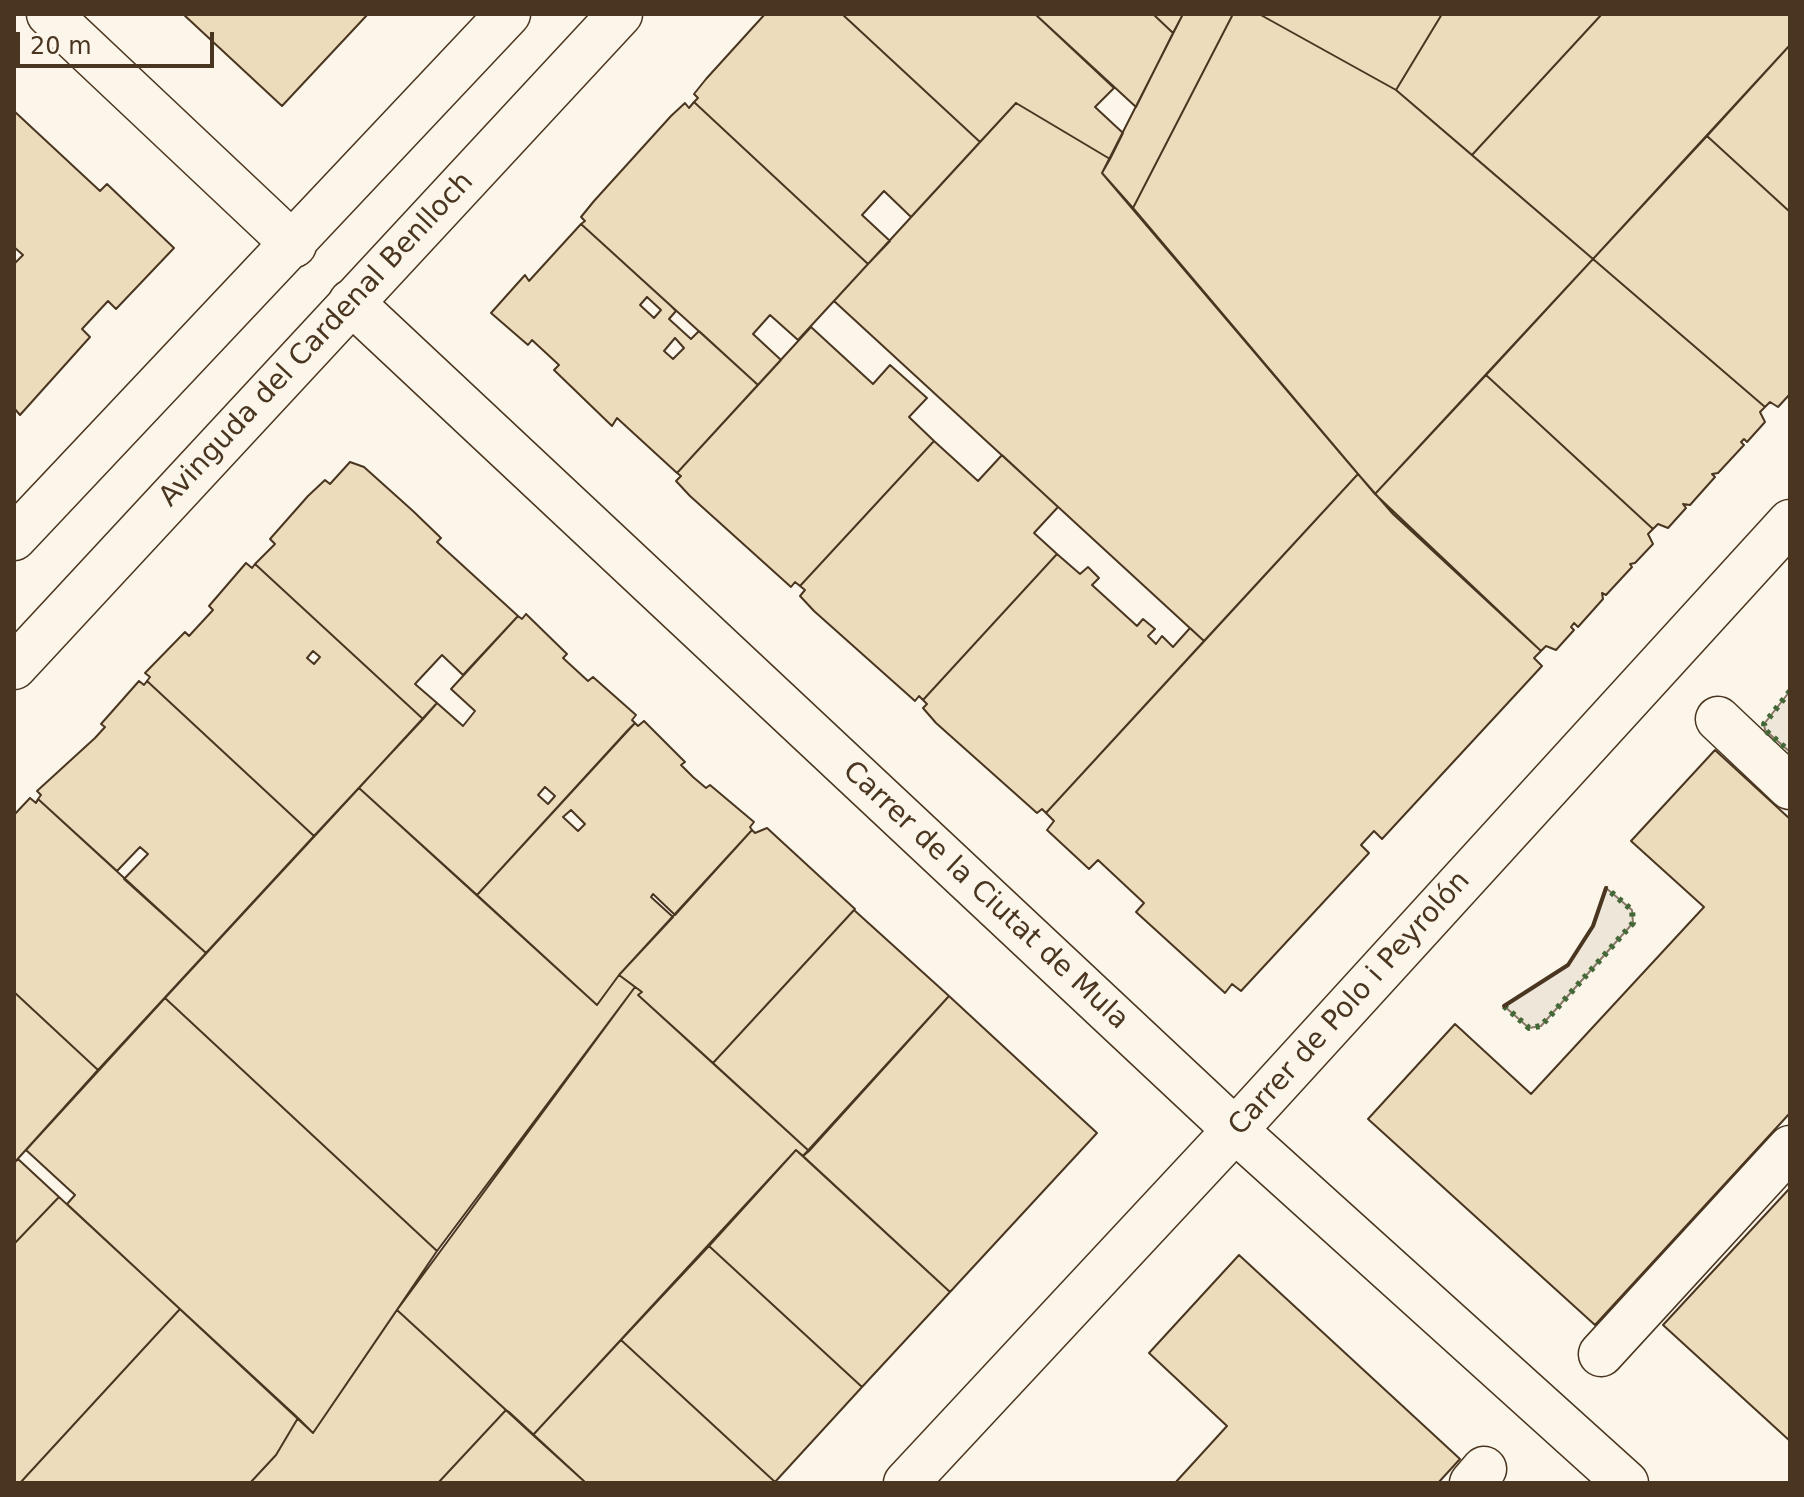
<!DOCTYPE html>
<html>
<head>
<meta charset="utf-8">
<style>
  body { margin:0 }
  #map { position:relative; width:1804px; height:1497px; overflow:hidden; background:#fbf6e9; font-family:"DejaVu Sans",sans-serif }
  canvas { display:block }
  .frame { position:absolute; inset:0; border:16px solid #4a3520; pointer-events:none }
  .scale { position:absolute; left:16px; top:32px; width:198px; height:36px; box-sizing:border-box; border:4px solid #4a3520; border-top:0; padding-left:10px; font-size:24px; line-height:28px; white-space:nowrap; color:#4a3520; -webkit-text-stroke:6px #fbf6e9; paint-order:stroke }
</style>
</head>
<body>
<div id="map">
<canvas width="1804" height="1497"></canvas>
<div class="frame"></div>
<div class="scale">20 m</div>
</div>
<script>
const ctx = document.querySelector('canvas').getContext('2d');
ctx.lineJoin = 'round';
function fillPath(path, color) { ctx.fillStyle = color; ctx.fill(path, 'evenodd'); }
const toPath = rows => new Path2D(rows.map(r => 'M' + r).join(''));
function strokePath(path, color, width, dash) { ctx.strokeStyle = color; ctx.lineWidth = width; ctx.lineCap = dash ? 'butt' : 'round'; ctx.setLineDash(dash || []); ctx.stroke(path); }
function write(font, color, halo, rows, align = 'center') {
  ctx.font = font + ' "DejaVu Sans",sans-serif'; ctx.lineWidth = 6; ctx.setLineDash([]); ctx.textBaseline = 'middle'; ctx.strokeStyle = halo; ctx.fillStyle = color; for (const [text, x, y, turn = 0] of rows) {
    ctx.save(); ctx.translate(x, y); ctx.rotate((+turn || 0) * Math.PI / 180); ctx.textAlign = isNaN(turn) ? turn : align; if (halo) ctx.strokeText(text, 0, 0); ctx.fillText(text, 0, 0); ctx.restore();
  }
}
const green = toPath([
  [1790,691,1790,752,1765,730,1764,724,1790,691],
  [1606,888,1632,910,1633,923,1541,1026,1529,1028,1504,1006,1568,965,1593,926,1606,888]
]);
const building = toPath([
  [183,14,368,14,282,106,183,14],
  [765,14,842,14,980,142,911,217,884,191,862,215,890,241,868,264,694,102,698,98,694,94,706,79,765,14],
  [842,14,1035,14,1114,88,1095,107,1123,133,1110,159,1016,103,980,142,842,14],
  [1035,14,1153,14,1173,33,1136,107,1035,14],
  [1153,14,1183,14,1173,33,1153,14],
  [1183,14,1233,14,1133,208,1102,173,1183,14],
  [1233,14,1259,14,1396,90,1593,259,1375,494,1133,208,1233,14],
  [1259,14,1442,14,1396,90,1259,14],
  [1442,14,1602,14,1472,155,1396,90,1442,14],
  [1602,14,1790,14,1790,45,1593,259,1472,155,1602,14],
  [1790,45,1790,212,1707,136,1790,45],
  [694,102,868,264,798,340,770,315,753,334,781,360,758,385,581,224,585,221,581,217,594,201,671,116,685,103,689,108,694,102],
  [1016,103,1110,159,1102,173,1358,474,1204,641,834,301,1016,103],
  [14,111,100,191,107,184,174,248,116,309,108,301,82,329,90,337,20,415,14,408,14,264,23,255,14,247,14,111],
  [1707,136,1790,212,1790,394,1778,407,1770,402,1765,407,1593,259,1707,136],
  [581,224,671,306,676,311,669,319,691,339,699,331,758,385,677,473,617,418,612,426,554,370,559,365,532,340,528,345,491,313,525,275,529,281,581,224],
  [647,297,661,310,654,318,640,305,647,297],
  [675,338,684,348,673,359,664,351,675,338],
  [1593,259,1765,407,1760,412,1765,422,1747,442,1744,439,1741,442,1744,445,1718,473,1712,474,1715,477,1690,505,1683,504,1686,508,1668,528,1658,524,1653,529,1486,375,1593,259],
  [811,327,873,384,890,365,927,398,909,417,934,441,800,586,795,582,791,587,690,496,676,481,681,476,677,473,811,327],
  [1486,375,1653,529,1648,534,1653,544,1635,563,1630,564,1632,567,1606,595,1602,593,1603,599,1578,627,1574,623,1571,627,1574,630,1556,650,1546,646,1541,651,1375,494,1486,375],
  [934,441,978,481,1002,455,1058,507,1034,533,1057,554,923,700,919,696,915,701,814,611,800,596,805,590,800,586,934,441],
  [350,462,364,467,413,511,441,538,437,542,518,616,463,675,442,655,415,684,437,703,423,719,255,564,275,544,270,539,308,496,325,480,330,484,350,462],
  [1358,474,1393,514,1541,651,1534,658,1542,666,1382,839,1374,831,1361,845,1369,853,1241,991,1232,984,1225,993,1136,912,1144,903,1098,860,1089,869,1047,830,1054,821,1046,813,1358,474],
  [1057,554,1080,574,1088,567,1099,578,1092,585,1137,626,1143,619,1155,629,1148,636,1156,644,1162,636,1173,647,1190,628,1204,641,1046,813,1042,809,1037,813,936,723,923,708,927,704,923,700,1057,554],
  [246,563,252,568,255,564,423,719,314,836,147,681,150,677,145,673,185,632,189,636,213,610,209,606,246,563],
  [313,651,320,657,314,664,307,658,313,651],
  [526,614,567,654,563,658,588,681,593,677,636,715,632,720,635,723,477,895,359,788,437,703,463,726,475,711,451,689,518,616,522,619,526,614],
  [545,787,555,796,548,804,538,795,545,787],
  [139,681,144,685,147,681,314,836,206,953,124,879,148,854,140,847,117,871,38,799,41,795,37,791,95,738,105,727,101,724,139,681],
  [644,721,685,762,681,765,693,777,706,788,710,785,754,822,750,827,752,830,675,915,653,894,651,897,673,917,619,975,597,1005,477,895,628,730,635,723,638,726,644,721],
  [571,810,585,824,578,831,563,817,571,810],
  [1715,750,1790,819,1790,1113,1595,1325,1368,1119,1455,1024,1531,1094,1704,907,1631,841,1715,750],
  [359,788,597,1005,619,975,635,987,437,1251,165,998,359,788],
  [30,798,36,803,38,799,206,953,98,1070,14,992,14,815,30,798],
  [767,828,855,909,713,1063,638,995,642,992,619,975,752,830,755,833,767,828],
  [854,910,949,996,809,1151,713,1063,854,910],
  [635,987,642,992,638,995,809,1151,803,1156,796,1150,533,1435,397,1310,635,987],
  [14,992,98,1070,14,1163,14,992],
  [949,996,1097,1133,950,1292,803,1156,949,996],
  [165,998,437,1251,313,1433,67,1204,75,1195,26,1150,165,998],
  [796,1150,950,1292,862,1387,709,1246,796,1150],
  [18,1159,59,1197,14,1244,14,1163,18,1159],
  [1790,1188,1790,1441,1663,1325,1790,1188],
  [59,1197,180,1309,20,1483,15,1483,14,1244,59,1197],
  [709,1246,862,1387,775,1482,621,1340,709,1246],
  [1239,1255,1460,1459,1438,1483,1175,1483,1227,1426,1149,1353,1239,1255],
  [180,1309,298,1418,276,1455,250,1483,20,1483,180,1309],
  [397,1310,506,1410,438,1483,250,1483,276,1455,298,1418,313,1433,397,1310],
  [621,1340,775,1482,774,1483,586,1483,533,1435,621,1340],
  [506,1410,509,1412,586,1483,438,1483,506,1410]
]);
const street = toPath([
  [49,14,294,245],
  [351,302,1235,1130,1626,1483],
  [1718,719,1790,787],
  [1601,1354,1790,1148],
  [906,1483,1235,1130,1790,522],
  [1472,1483,1484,1469]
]);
const primary = toPath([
  [14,538,508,14],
  [14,667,620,14]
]);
const hedge = toPath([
  [1790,691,1764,724,1765,730,1790,752],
  [1504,1006,1529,1028,1541,1026,1633,923,1632,910,1606,888]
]);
const wall = toPath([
  [1504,1006,1568,965,1593,926,1606,888]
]);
const streetNames = [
  ["Avinguda del Cardenal Benlloch",317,340,-47],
  ["Carrer de la Ciutat de Mula",985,896,43],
  ["Carrer de Polo i Peyrolón",1350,1004,-48]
];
fillPath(green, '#ede6d9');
strokePath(green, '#887966', 2);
fillPath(building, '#ecdcbc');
strokePath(building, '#4a3520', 2);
strokePath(street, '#4a3520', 47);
strokePath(primary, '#4a3520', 47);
strokePath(street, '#fbf6e9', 44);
strokePath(primary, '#fbf6e9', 44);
strokePath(hedge, '#436837', 6, [4, 6]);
strokePath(wall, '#4a3520', 4);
write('28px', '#4a3520', '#fbf6e9', streetNames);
</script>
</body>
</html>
